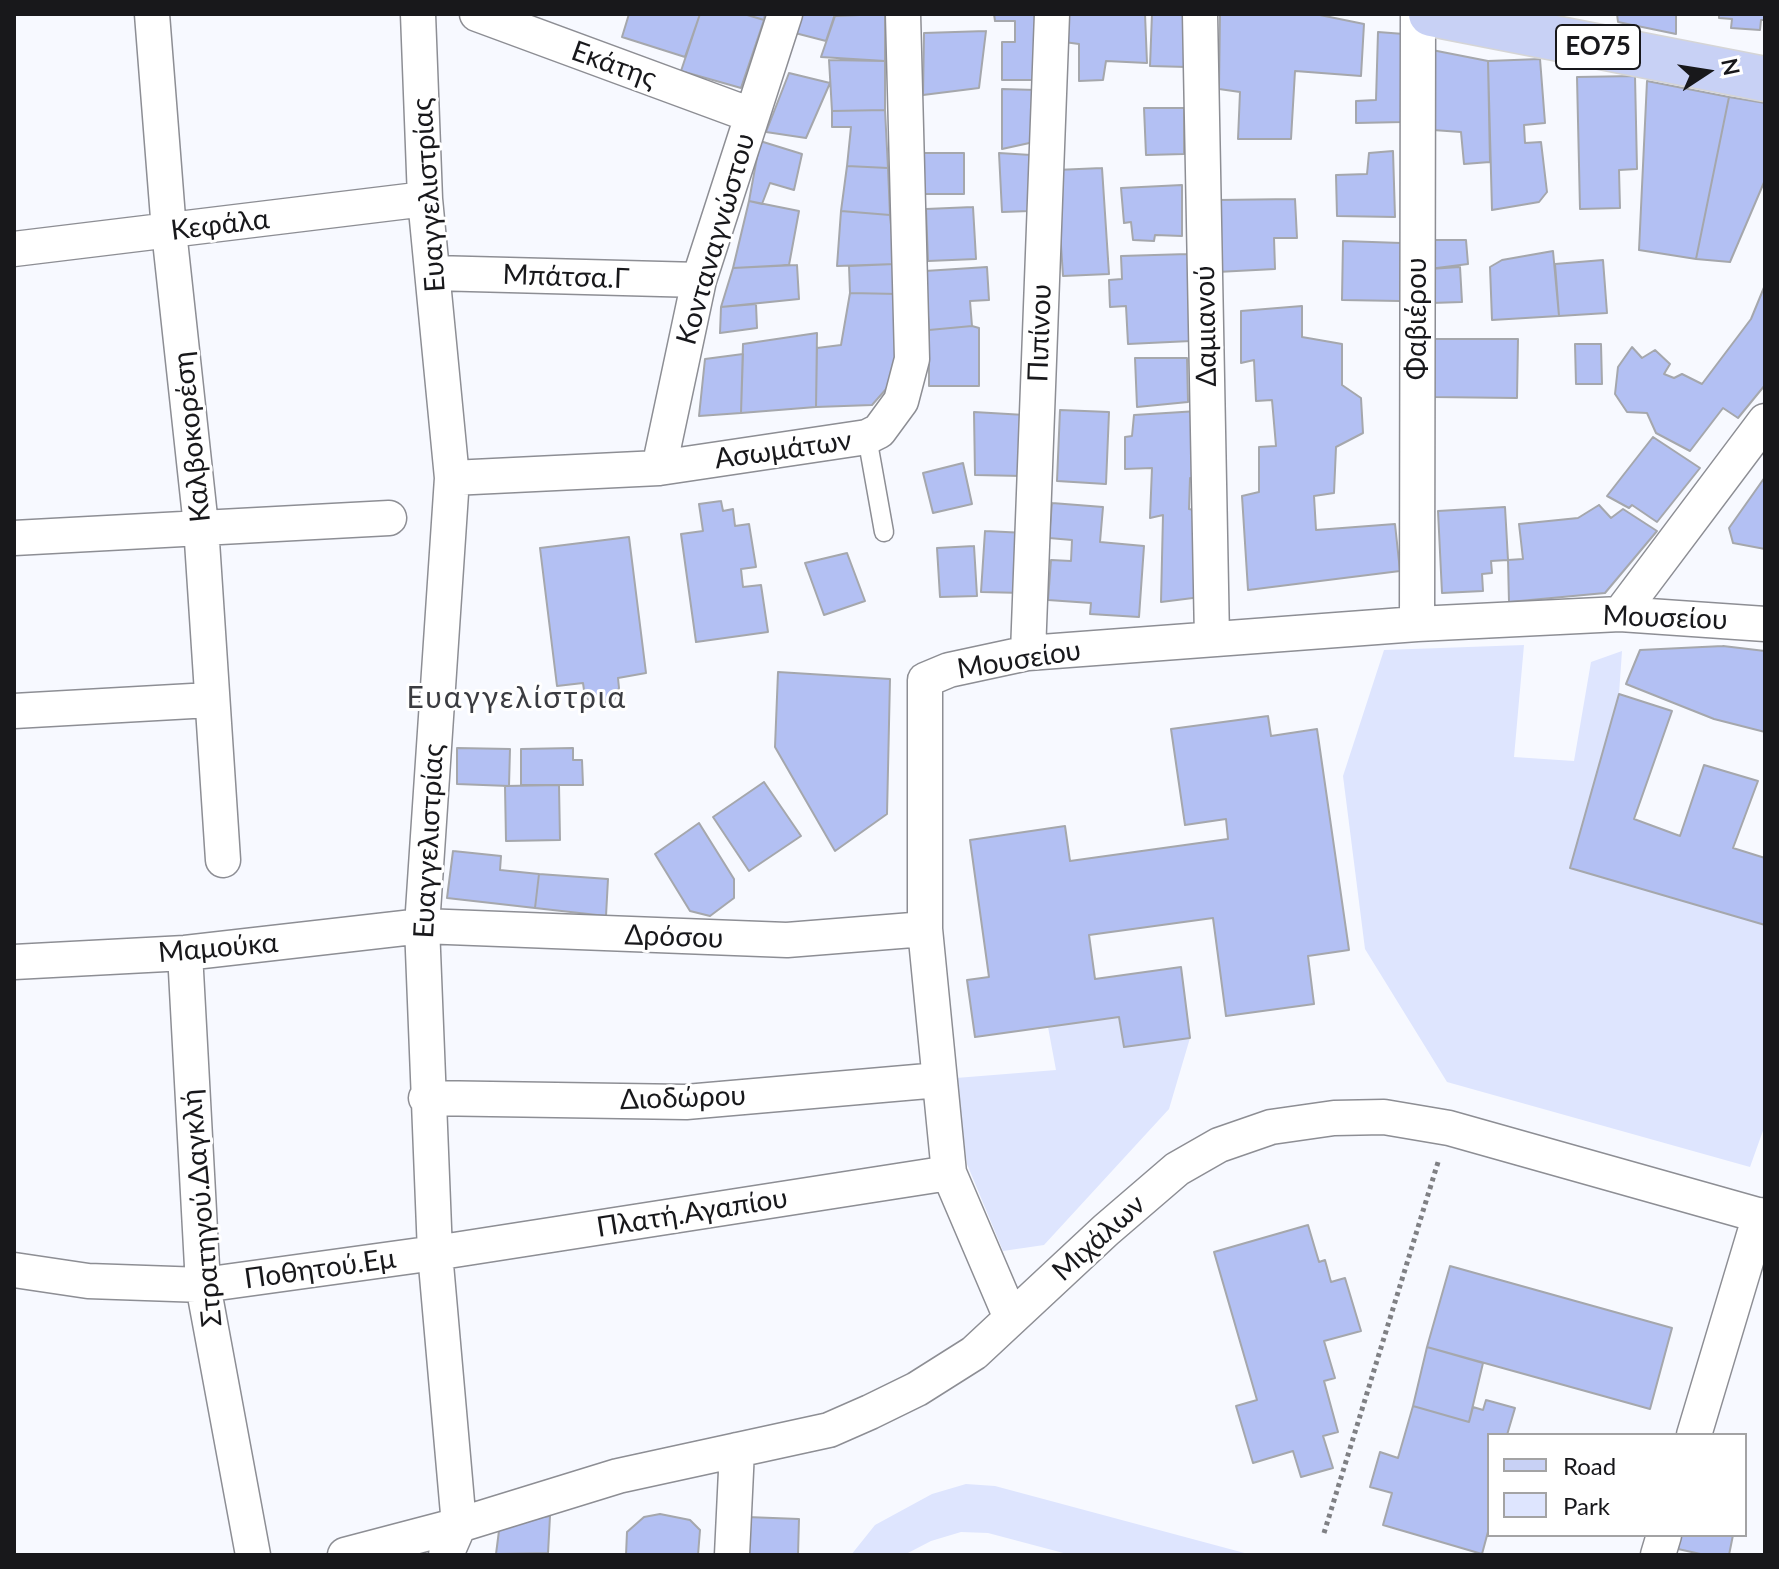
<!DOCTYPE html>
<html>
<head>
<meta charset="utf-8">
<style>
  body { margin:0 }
  #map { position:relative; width:1779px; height:1569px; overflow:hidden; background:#f7f9ff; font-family:Lato,sans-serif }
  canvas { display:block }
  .frame { position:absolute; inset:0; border:16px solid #18181b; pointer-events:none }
  .legend { position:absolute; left:1487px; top:1433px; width:260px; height:104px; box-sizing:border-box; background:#fff; border:2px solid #a3a3a4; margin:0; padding:10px 14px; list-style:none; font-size:24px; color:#18181b }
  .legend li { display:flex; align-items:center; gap:16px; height:40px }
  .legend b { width:40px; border:2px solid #a3a3a4 }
  .north { position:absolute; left:1667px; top:32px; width:80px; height:80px; -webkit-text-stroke:6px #fff; paint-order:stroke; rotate:78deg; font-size:22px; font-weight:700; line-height:32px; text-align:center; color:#18181b }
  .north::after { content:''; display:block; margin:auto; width:28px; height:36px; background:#18181b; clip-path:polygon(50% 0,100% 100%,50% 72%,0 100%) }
</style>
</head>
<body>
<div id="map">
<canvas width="1779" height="1569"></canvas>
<div class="frame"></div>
<ul class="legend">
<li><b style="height:10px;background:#c8d1f5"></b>Road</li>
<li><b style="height:22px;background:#dee5fe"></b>Park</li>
</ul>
<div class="north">N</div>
</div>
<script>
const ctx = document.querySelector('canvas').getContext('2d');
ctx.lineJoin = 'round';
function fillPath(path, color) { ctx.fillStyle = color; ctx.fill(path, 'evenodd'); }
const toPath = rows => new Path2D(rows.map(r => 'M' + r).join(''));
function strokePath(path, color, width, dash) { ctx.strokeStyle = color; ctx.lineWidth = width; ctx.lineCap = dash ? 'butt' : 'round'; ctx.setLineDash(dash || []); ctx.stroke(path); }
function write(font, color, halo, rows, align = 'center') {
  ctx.font = font + ' Lato,sans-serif'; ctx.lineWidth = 6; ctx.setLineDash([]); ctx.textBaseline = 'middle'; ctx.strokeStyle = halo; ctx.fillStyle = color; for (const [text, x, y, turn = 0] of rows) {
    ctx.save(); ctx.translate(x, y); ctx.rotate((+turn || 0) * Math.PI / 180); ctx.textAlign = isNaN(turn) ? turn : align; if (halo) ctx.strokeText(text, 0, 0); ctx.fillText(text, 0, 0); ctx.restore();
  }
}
const green = toPath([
  [1524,645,1514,757,1574,761,1591,662,1622,651,1619,694,1570,868,1765,925,1765,1125,1750,1167,1447,1082,1365,949,1343,776,1384,650],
  [1119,1017,1124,1047,1190,1038,1169,1109,1044,1245,1003,1251,967,1164,956,1078,1056,1070,1048,1027],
  [966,1484,995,1486,1252,1555,1071,1555,988,1533,961,1532,931,1541,904,1555,851,1555,875,1525,932,1494]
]);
const building = toPath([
  [629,14,700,14,685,57,622,37,629,14],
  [700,14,744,14,764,20,741,88,681,71,700,14],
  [744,14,765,14,764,20,744,14],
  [803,14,835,14,826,41,795,33,803,14],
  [885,14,885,61,821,57,835,16,885,14],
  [994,14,1039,14,1039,80,1002,80,1002,42,1015,42,1015,21,995,21,994,14],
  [1067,14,1145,14,1147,63,1106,61,1103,80,1079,81,1079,44,1064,42,1067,14],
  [1152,14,1183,14,1187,67,1150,66,1152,14],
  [1220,14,1315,14,1364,24,1361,76,1295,71,1291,139,1238,139,1240,92,1219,89,1220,14],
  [1617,14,1676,14,1676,34,1618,22,1617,14],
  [1719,14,1765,14,1765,20,1761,20,1760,30,1731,28,1732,19,1719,18,1719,14],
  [986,31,979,88,923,95,924,33,986,31],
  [1378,32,1404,34,1403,122,1356,123,1356,101,1376,100,1378,32],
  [1432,50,1488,61,1490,162,1464,164,1461,132,1433,130,1432,50],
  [1540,59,1545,123,1524,125,1525,143,1541,142,1547,192,1539,202,1492,210,1488,61,1540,59],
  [829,60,885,61,885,110,832,111,829,60],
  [789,73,830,83,806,138,766,132,789,73],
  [1635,76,1637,169,1619,170,1620,208,1580,209,1577,77,1635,76],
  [1647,81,1729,97,1696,259,1639,250,1647,81],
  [1002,89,1036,90,1034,142,1002,149,1002,89],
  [1729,97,1765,103,1765,180,1730,262,1696,259,1729,97],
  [1144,108,1184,108,1184,154,1146,155,1144,108],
  [885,110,888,168,847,166,851,127,832,127,832,111,885,110],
  [760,141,802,154,794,190,770,183,762,204,749,201,760,141],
  [1393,151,1395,217,1337,216,1336,175,1367,174,1369,153,1393,151],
  [917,153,964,153,964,194,916,194,917,153],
  [999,153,1031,155,1030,211,1002,212,999,153],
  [847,166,888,168,890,215,841,211,847,166],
  [1102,168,1109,274,1063,276,1056,170,1102,168],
  [1182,185,1182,236,1155,235,1154,241,1133,240,1131,222,1124,223,1121,188,1182,185],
  [1295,199,1297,238,1274,238,1275,269,1217,272,1218,200,1295,199],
  [749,201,799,211,789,265,733,268,749,201],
  [973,207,976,259,928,261,926,209,973,207],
  [841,211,890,215,895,264,837,266,841,211],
  [1428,240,1466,240,1468,264,1429,269,1428,240],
  [1343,241,1401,243,1400,301,1342,300,1343,241],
  [1553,251,1559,316,1492,320,1490,267,1502,260,1553,251],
  [1188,254,1191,341,1128,344,1126,306,1110,307,1109,280,1122,279,1121,256,1188,254],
  [1603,260,1607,313,1559,316,1555,264,1603,260],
  [895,264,898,294,850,293,849,266,895,264],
  [797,265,799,299,721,307,733,268,797,265],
  [987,267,989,300,970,301,972,326,929,330,925,271,987,267],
  [1460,267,1462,302,1431,303,1429,269,1460,267],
  [1765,285,1765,385,1738,418,1723,408,1690,451,1656,433,1647,413,1627,412,1615,394,1618,367,1632,347,1642,358,1655,350,1670,364,1664,374,1674,378,1682,374,1702,384,1751,319,1765,285],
  [850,293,898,294,895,379,872,405,816,407,817,348,841,345,850,293],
  [756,304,757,328,720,333,721,307,756,304],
  [1302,306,1302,337,1342,344,1342,385,1361,398,1363,433,1336,447,1334,493,1314,496,1316,530,1395,524,1400,571,1248,590,1242,496,1259,492,1259,447,1276,446,1272,400,1256,401,1254,360,1241,363,1241,311,1302,306],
  [972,326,979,328,979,386,929,386,929,330,972,326],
  [817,333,816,407,741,413,743,344,817,333],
  [1433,339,1518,339,1517,398,1433,397,1433,339],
  [1575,344,1601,344,1602,384,1576,384,1575,344],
  [743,354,741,413,699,416,705,359,743,354],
  [1135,358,1187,358,1188,402,1137,407,1135,358],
  [1060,410,1109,412,1106,484,1057,481,1060,410],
  [1198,411,1198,482,1190,478,1189,509,1198,511,1201,597,1161,602,1163,515,1150,518,1152,468,1125,469,1125,437,1132,436,1134,415,1198,411],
  [974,412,1025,415,1022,476,975,475,974,412],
  [1653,437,1700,468,1657,522,1632,505,1629,508,1607,496,1653,437],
  [963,463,972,504,933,513,923,473,963,463],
  [1765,477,1765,549,1733,543,1729,528,1765,477],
  [721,501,723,511,733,509,735,526,749,524,756,567,741,569,743,587,761,585,768,632,696,642,681,534,703,531,699,504,721,501],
  [1052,503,1103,507,1100,542,1144,546,1139,617,1090,614,1091,603,1048,600,1051,560,1071,561,1072,540,1049,538,1052,503],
  [1599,505,1611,518,1623,509,1657,531,1605,593,1509,602,1508,560,1523,559,1519,524,1578,518,1599,505],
  [1505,507,1508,560,1491,561,1492,573,1482,574,1483,591,1442,593,1438,511,1505,507],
  [985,531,1026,533,1023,593,981,592,985,531],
  [629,537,646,673,618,678,619,688,614,700,595,704,585,697,583,683,557,686,540,548,629,537],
  [974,546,977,596,940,597,937,548,974,546],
  [847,553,865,601,824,615,805,563,847,553],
  [1723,646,1765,651,1765,732,1714,719,1626,684,1640,650,1723,646],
  [778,672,890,679,887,814,835,851,775,747,778,672],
  [1619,694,1672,711,1634,819,1680,836,1704,765,1758,781,1733,848,1765,858,1765,925,1570,868,1619,694],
  [1268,716,1271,736,1317,729,1349,950,1308,956,1314,1004,1226,1016,1213,918,1089,935,1095,979,1181,967,1190,1038,1124,1047,1119,1017,975,1037,967,980,989,977,970,840,1065,826,1070,861,1228,839,1226,819,1185,825,1171,729,1268,716],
  [457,748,510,749,509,786,457,784,457,748],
  [573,748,573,760,582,760,583,785,521,785,521,749,573,748],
  [764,782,801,836,749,871,713,817,764,782],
  [559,785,560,840,506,841,505,786,559,785],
  [699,823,734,879,734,898,710,916,690,911,655,854,699,823],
  [453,851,501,856,500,870,539,874,535,908,447,898,453,851],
  [539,874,608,879,606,916,535,908,539,874],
  [1308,1225,1319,1262,1325,1260,1331,1282,1345,1278,1361,1331,1324,1341,1335,1378,1324,1381,1338,1432,1323,1436,1333,1468,1301,1477,1293,1451,1253,1463,1236,1406,1257,1400,1214,1252,1308,1225],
  [1450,1266,1672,1328,1650,1409,1427,1347,1450,1266],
  [1427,1347,1483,1363,1469,1422,1413,1406,1427,1347],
  [1486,1400,1515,1408,1507,1435,1489,1435,1489,1528,1482,1554,1383,1525,1392,1493,1370,1487,1380,1452,1398,1458,1413,1406,1469,1422,1473,1407,1483,1410,1486,1400],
  [660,1514,690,1520,700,1530,698,1555,626,1555,627,1532,644,1517,660,1514],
  [550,1516,548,1553,496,1554,500,1523,550,1516],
  [747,1517,799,1519,798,1555,746,1555,747,1517],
  [1681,1535,1733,1535,1729,1555,1705,1555,1678,1549,1681,1535]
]);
const path = toPath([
  [1324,1533,1439,1159]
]);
const lane = toPath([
  [867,437,884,532]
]);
const street = toPath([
  [152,14,169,231,201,526,223,860],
  [418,14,425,199,452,478,422,926,435,1253,459,1525,446,1555],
  [477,14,751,115],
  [1200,14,1212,639],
  [14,249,425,199],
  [433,273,699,280],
  [659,468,699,280,785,14],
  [452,478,659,468,867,437,879,431,901,401,912,359,903,14],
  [14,538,389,518],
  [1620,614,1765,421],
  [1417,624,1418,14],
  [1028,653,1052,14],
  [14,711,210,700],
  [185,953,203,1285,253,1555],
  [14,962,185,953,422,926,787,940,925,929],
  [426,1098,686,1102,939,1080],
  [14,1270,88,1281,203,1285,435,1253,949,1173],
  [1011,1318,949,1173,925,929,925,680,949,670,1028,653,1417,624,1620,614,1765,624],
  [1694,1435,1760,1215],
  [345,1555,459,1525,618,1476,829,1430,870,1412,917,1389,974,1353,1106,1230,1177,1169,1219,1145,1271,1127,1334,1118,1384,1117,1449,1128,1765,1217],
  [732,1555,737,1450],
  [1658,1555,1664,1535]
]);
const primary = toPath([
  [1431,14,1765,79]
]);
const shields = [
  [1598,47,84]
];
const shieldNames = [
  ["ΕΟ75",1598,47]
];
const streetNames = [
  ["Εκάτης",614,65,20],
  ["Ευαγγελιστρίας",429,195,-94],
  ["Κεφάλα",220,225,-7],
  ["Κονταναγνώστου",716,239,-74],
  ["Μπάτσα.Γ",566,277,2],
  ["Φαβιέρου",1417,319,-90],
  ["Δαμιανού",1206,326,-91],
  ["Πιπίνου",1040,333,-88],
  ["Καλβοκορέση",192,437,-96],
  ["Ασωμάτων",783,450,-8],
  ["Μουσείου",1665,618,2],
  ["Μουσείου",1019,660,-9],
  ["Ευαγγελιστρίας",429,841,-87],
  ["Δρόσου",674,937,2],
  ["Μαμούκα",218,948,-5],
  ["Διοδώρου",683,1098,-2],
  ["Στρατηγού.Δαγκλή",202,1208,-95],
  ["Πλατή.Αγαπίου",692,1213,-9],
  ["Μιχάλων",1099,1238,-42],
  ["Ποθητού.Εμ",320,1269,-8]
];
const neighbourhoodNames = [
  ["Ευαγγελίστρια",517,698]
];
fillPath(green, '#dee5fe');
fillPath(building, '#b3c0f3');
strokePath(building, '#a5a7ac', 2);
strokePath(lane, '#8d8e94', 21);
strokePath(street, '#8d8e94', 37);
strokePath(primary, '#d5d5d6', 47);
strokePath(path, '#7f8084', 5, [4, 4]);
strokePath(lane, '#fff', 18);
strokePath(street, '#fff', 34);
strokePath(primary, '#c8d1f5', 44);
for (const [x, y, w] of shields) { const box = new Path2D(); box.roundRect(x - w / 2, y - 22, w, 44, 6); ctx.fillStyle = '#fff'; ctx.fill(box); strokePath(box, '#18181b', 2); }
write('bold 26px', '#18181b', null, shieldNames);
write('28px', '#18181b', '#fff', streetNames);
ctx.letterSpacing = '2px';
write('30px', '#3b3c41', '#fff', neighbourhoodNames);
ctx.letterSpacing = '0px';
</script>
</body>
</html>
